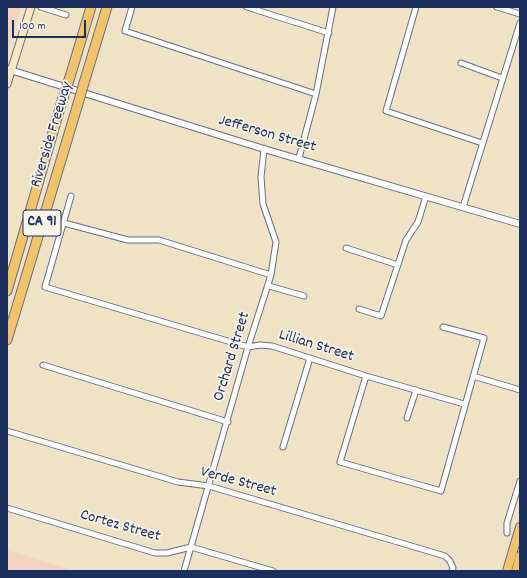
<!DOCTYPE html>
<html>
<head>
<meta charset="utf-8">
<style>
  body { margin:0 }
  #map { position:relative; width:527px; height:578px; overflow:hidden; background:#f0e2c5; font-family:Dekko,sans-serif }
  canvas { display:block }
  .frame { position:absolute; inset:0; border:8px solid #1b2f5e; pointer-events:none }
  .scale { position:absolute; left:12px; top:20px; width:74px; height:18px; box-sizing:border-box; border:2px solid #1b2f5e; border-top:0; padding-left:5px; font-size:12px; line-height:14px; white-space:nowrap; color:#1b2f5e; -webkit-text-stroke:3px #f7f3e8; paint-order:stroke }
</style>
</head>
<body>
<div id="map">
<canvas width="527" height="578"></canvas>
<div class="frame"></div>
<div class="scale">100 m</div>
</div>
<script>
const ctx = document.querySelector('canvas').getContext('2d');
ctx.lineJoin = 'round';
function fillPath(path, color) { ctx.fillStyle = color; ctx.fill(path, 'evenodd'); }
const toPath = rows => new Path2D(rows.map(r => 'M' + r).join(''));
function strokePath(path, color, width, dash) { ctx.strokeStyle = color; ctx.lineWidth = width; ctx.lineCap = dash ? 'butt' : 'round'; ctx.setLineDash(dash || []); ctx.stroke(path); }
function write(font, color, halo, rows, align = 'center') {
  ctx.font = font + ' Dekko,sans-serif'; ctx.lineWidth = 3.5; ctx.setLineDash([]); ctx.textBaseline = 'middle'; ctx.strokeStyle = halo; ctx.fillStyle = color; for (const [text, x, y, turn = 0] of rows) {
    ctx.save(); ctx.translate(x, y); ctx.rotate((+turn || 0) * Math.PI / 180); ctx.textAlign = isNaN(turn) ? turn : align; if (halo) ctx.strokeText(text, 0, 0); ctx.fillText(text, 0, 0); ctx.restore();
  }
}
const built = toPath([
  [7,7,21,7,7,53],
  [7,550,75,571,7,571]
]);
const minor = toPath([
  [41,7,66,15],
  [132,7,125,31,316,94],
  [247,7,329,33],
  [416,7,386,111,482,143],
  [497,7,520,14],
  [461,63,502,78],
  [299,158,316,94,333,7],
  [71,196,45,287,248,347,260,345,272,346,366,376,464,404],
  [463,207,520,23],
  [64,223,128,240,159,240,271,275],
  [346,248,398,265],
  [269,286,304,296],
  [359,309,381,316,406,240,418,222,426,196],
  [43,365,228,422],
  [366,376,340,462,441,491,484,338,443,327],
  [473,376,520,390],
  [407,418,416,390],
  [7,431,178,482,209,486,445,556,450,561,453,568,452,571],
  [283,447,310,358],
  [7,508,155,553,167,553,191,547,273,571],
  [507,533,507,523,520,481],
  [184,571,248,347,271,275,276,242,263,204,261,177,264,149]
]);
const tertiary = toPath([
  [7,69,264,149,520,224]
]);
const secondary = toPath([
  [7,84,31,7]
]);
const primary = toPath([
  [507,571,520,527],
  [516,571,520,556]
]);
const motorway = toPath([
  [70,77,91,7],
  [84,83,107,7],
  [7,291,62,101],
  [7,340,77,107]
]);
const motorwayBridge = toPath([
  [62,101,70,77],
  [77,107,84,83]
]);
const shields = [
  [42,223,38]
];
const shieldNames = [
  ["CA 91",42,223]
];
const streetNames = [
  ["Riverside Freeway",53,135,-73],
  ["Jefferson Street",267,135,16],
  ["Lillian Street",316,347,17],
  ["Orchard Street",233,357,-73],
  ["Verde Street",238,483,15],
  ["Cortez Street",120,527,16]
];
fillPath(built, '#f4d3c1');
strokePath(minor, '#666e82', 7);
strokePath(tertiary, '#666e82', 8);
strokePath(secondary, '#666e82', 9);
strokePath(primary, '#666e82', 10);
strokePath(motorway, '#666e82', 11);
strokePath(minor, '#fff', 5);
strokePath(tertiary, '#fff', 6);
strokePath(secondary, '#f9e7c3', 7);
strokePath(primary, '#f1c36a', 8);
strokePath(motorway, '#f1c36a', 9);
strokePath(motorwayBridge, '#666e82', 11, []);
strokePath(motorwayBridge, '#f1c36a', 9);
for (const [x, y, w] of shields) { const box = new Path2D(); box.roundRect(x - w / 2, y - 13, w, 26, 3); ctx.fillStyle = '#f7f3e8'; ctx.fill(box); strokePath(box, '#1b2f5e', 1); }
write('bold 15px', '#1b2f5e', null, shieldNames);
write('16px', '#1b2f5e', '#f7f3e8', streetNames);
</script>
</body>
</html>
